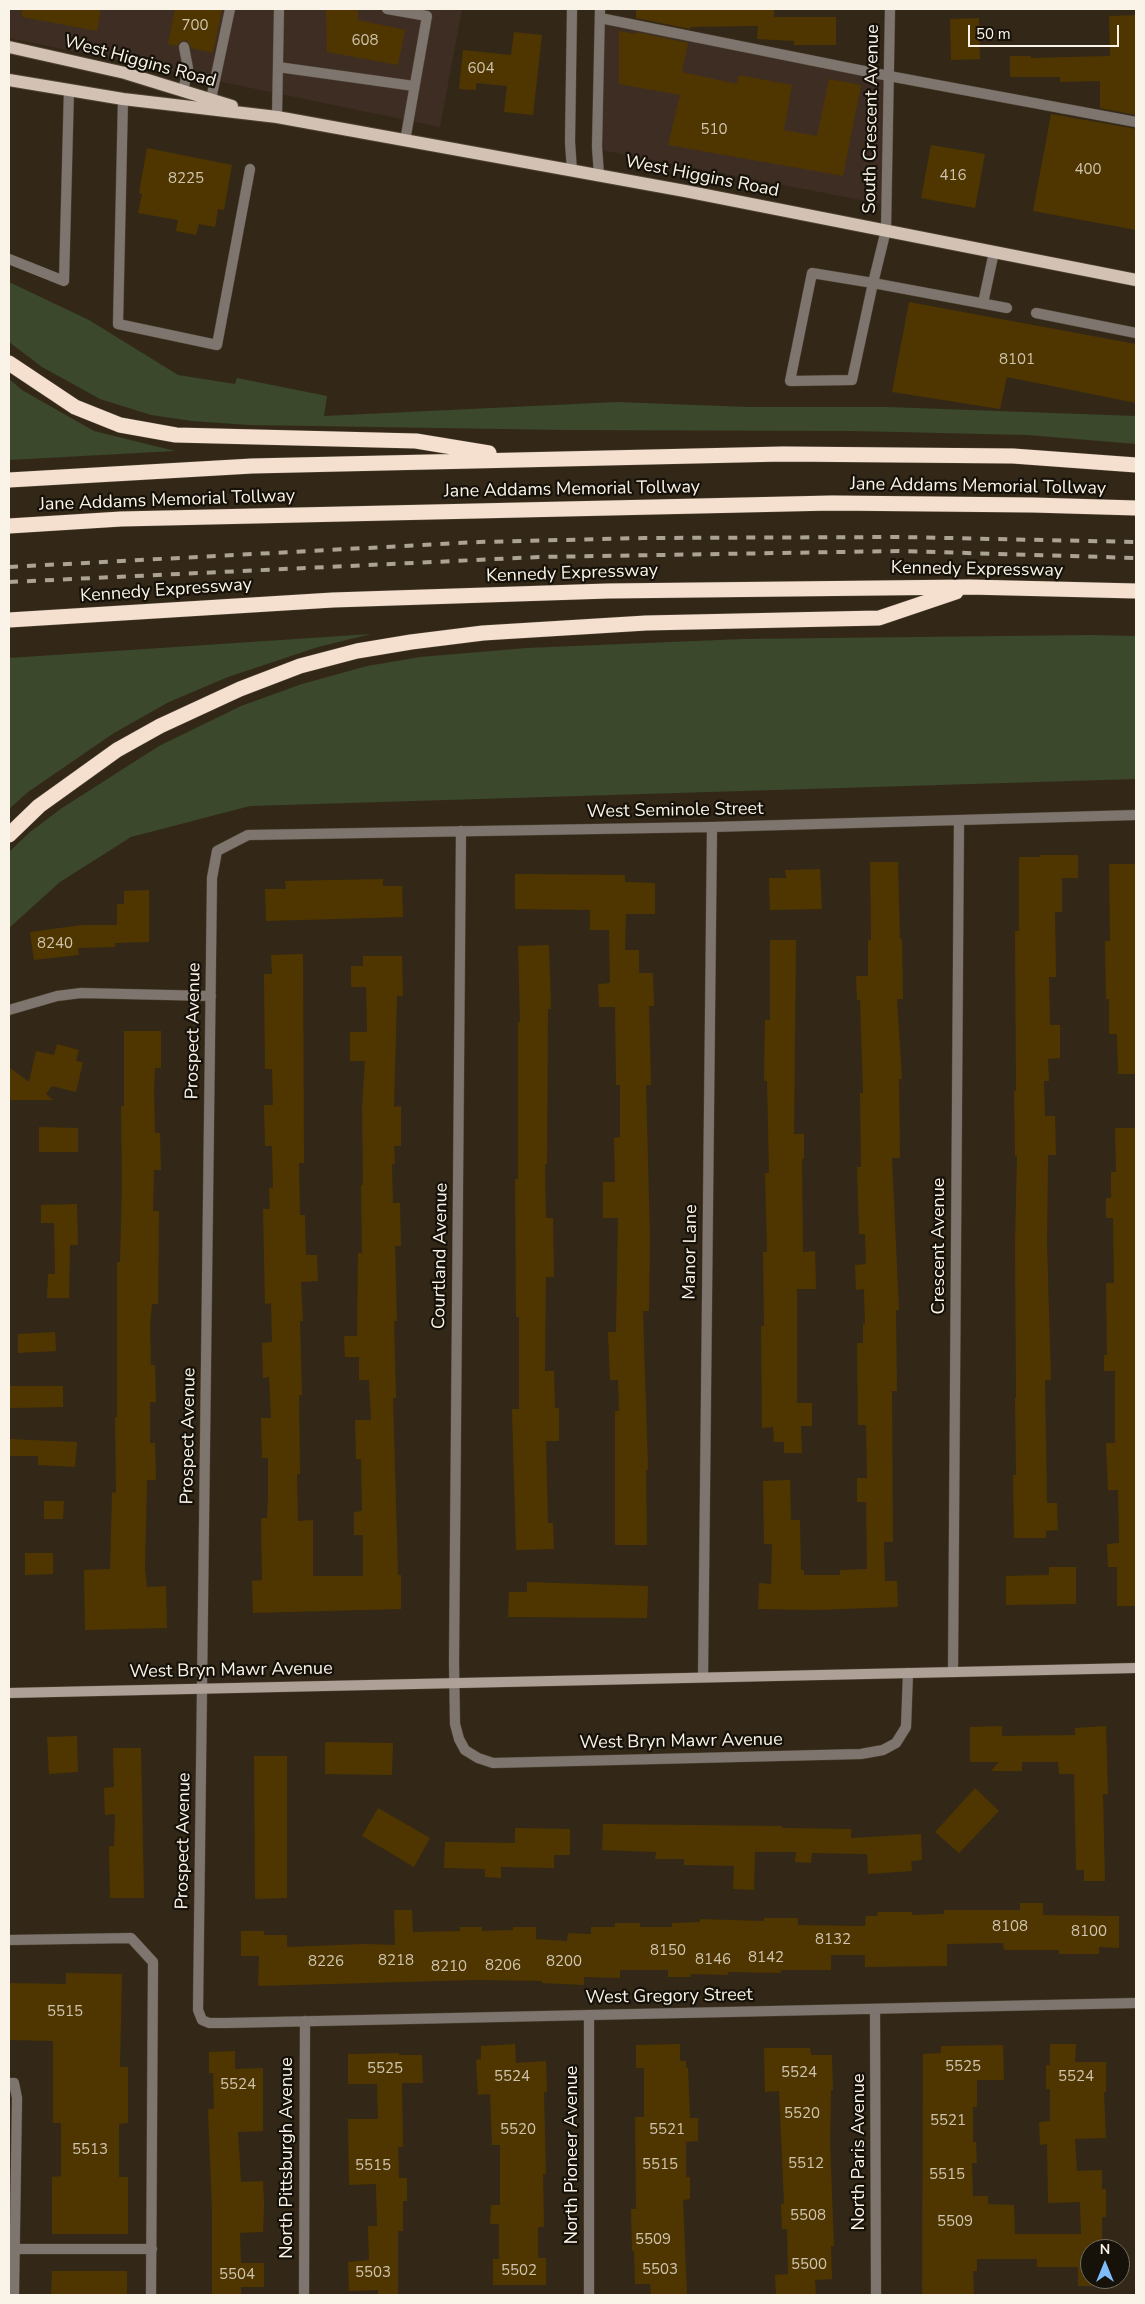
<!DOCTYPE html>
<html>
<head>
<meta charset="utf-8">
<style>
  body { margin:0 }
  #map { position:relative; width:1145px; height:2304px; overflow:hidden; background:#332817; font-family:"Nunito Sans",sans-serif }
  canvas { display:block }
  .frame { position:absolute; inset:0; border:10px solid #faf3e8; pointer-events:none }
  .north { position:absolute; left:1080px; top:2239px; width:50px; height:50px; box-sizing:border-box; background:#16120a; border:1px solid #716c63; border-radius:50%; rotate:0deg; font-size:14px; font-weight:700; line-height:20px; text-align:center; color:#faf3e8 }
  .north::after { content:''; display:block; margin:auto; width:18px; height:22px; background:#7fbdfa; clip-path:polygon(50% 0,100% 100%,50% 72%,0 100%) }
  .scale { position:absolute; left:968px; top:25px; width:151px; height:22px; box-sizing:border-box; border:2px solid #faf3e8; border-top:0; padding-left:6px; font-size:15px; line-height:18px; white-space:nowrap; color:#faf3e8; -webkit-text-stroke:4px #16120a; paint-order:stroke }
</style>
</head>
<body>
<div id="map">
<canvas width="1145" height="2304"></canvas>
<div class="frame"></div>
<div class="north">N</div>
<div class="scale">50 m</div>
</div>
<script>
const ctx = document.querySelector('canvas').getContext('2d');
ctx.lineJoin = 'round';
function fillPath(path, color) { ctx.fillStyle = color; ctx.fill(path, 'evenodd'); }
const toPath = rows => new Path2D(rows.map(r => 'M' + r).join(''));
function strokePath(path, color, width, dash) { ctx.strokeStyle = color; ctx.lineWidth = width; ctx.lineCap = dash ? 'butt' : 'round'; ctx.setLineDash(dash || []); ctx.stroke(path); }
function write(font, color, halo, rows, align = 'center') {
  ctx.font = font + ' "Nunito Sans",sans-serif'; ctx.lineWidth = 4.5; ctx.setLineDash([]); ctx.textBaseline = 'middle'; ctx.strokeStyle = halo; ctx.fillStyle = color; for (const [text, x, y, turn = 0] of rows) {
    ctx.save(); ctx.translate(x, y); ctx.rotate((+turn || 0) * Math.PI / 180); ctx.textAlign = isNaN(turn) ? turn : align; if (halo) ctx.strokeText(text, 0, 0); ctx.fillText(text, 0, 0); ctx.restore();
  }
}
const commercial = toPath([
  [9,9,462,9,440,127,9,38],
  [603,16,891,72,892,206,601,150]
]);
const green = toPath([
  [9,282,89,320,178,375,235,384,237,378,327,396,324,416,617,402,748,407,887,407,1136,416,1136,444,1027,435,852,431,566,430,249,425,192,421,151,415,100,399,42,367,9,342],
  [9,379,22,390,94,431,175,451,9,460],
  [371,634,318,647,228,677,169,702,114,733,28,792,9,809,9,658],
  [1091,635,1136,636,1136,779,250,806,131,837,60,882,9,928,9,852,30,832,62,808,159,746,241,706,302,684,367,666,420,657,527,648,743,639]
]);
const building = toPath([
  [22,9,101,9,97,31,22,17],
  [175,9,222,9,213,53,191,48,189,43,186,40,180,42,177,46,168,44],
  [326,9,358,9,358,20,405,30,398,65,327,52],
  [636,9,774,9,774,17,836,17,836,45,794,45,794,41,757,39,758,26,691,27,690,29,636,18],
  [1136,15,1136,115,1100,108,1100,81,1060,82,1060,77,1010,77,1010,56,1031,56,1031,58,1110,56,1109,16],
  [979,18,980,59,951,60,950,19],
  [619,31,636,34,636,32,688,43,682,72,737,84,739,75,792,85,784,130,817,136,829,79,861,85,843,176,668,145,680,95,619,84],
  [514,32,542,35,533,115,504,112,507,86,476,83,476,90,459,89,463,50,511,55],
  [1051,114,1136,129,1136,230,1033,211],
  [931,145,985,154,975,208,921,198],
  [147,148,232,165,224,210,218,209,215,227,199,224,196,235,176,231,178,220,138,213,142,194,139,193],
  [909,302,1136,344,1136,403,1007,377,1000,409,892,392],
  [1040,855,1078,855,1078,878,1062,878,1062,912,1055,912,1056,977,1049,977,1050,1025,1060,1025,1060,1058,1048,1059,1049,1081,1044,1081,1045,1116,1055,1116,1056,1155,1048,1155,1047,1244,1051,1380,1045,1380,1047,1503,1057,1503,1058,1530,1046,1531,1046,1538,1014,1538,1013,1475,1016,1475,1015,1398,1016,1398,1015,1244,1017,1156,1015,1156,1014,1091,1016,1091,1015,931,1019,931,1019,857,1040,857],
  [870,862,898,862,900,939,902,939,903,999,897,999,902,1079,899,1079,900,1158,892,1158,899,1310,896,1310,897,1391,892,1391,893,1542,884,1542,885,1581,897,1581,898,1607,814,1610,758,1609,759,1583,771,1584,772,1544,764,1544,763,1481,790,1480,791,1520,800,1520,801,1570,804,1570,804,1575,840,1575,840,1570,867,1569,866,1502,857,1502,857,1478,867,1478,866,1425,858,1425,857,1343,863,1343,863,1324,865,1324,864,1289,856,1290,855,1265,866,1264,865,1234,859,1234,857,1167,861,1167,860,1093,863,1093,860,1000,857,1000,856,976,868,976,868,940,871,940],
  [1109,864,1136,864,1136,1074,1118,1074,1117,1034,1109,1034,1109,999,1106,999,1105,941,1110,941],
  [820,869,822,909,770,910,769,878,786,878,785,870],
  [515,874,625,875,625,882,655,883,655,914,626,914,625,950,639,950,639,973,653,973,654,1006,649,1006,651,1085,646,1085,650,1239,649,1311,643,1311,648,1470,646,1470,647,1545,615,1545,615,1411,619,1411,618,1380,610,1380,608,1332,616,1332,618,1218,603,1218,603,1182,615,1182,614,1138,620,1137,620,1085,616,1085,615,1007,599,1007,598,984,610,983,609,930,590,930,590,910,515,909],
  [383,879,383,886,402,886,403,917,266,921,265,889,286,889,285,881],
  [149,890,149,942,115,943,115,947,78,948,79,955,34,960,30,932,82,925,117,925,117,904,124,904,124,891],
  [770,940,796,940,794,1134,804,1134,804,1159,802,1159,803,1252,815,1251,816,1289,797,1289,797,1403,812,1403,812,1426,801,1426,802,1453,784,1453,784,1442,774,1442,773,1427,762,1428,761,1326,764,1326,763,1252,767,1252,765,1173,769,1173,767,1081,764,1081,765,1020,770,1020],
  [549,945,551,1009,548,1009,547,1164,545,1164,546,1218,553,1218,554,1277,546,1277,545,1371,554,1371,555,1408,559,1408,559,1441,546,1441,548,1523,553,1523,554,1549,516,1550,512,1409,519,1409,519,1317,516,1317,515,1179,518,1179,518,1022,520,1022,518,946],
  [303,954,304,1163,299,1163,300,1215,305,1215,306,1255,317,1255,318,1281,301,1282,303,1321,300,1321,302,1395,299,1395,300,1474,297,1474,298,1521,313,1520,313,1576,363,1576,363,1535,354,1535,354,1512,362,1511,361,1459,356,1459,355,1420,371,1420,369,1380,359,1380,359,1357,345,1357,344,1336,357,1336,358,1253,362,1253,361,1185,363,1185,362,1107,365,1061,350,1061,350,1032,367,1032,366,987,351,987,351,966,363,966,363,956,402,956,403,996,397,996,394,1107,401,1106,401,1146,394,1146,395,1164,392,1164,393,1203,400,1203,401,1246,395,1246,397,1321,394,1321,396,1398,393,1398,398,1575,401,1575,401,1609,253,1613,252,1581,262,1580,261,1518,267,1518,268,1497,268,1458,262,1458,261,1418,271,1418,269,1377,263,1378,262,1343,272,1342,271,1303,265,1304,264,1256,263,1209,270,1209,269,1188,273,1188,272,1146,265,1146,264,1105,273,1105,272,1069,265,1069,264,974,272,974,271,955],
  [124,1031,161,1031,161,1068,155,1068,154,1089,155,1133,160,1133,161,1170,154,1170,153,1211,159,1211,158,1304,152,1304,150,1326,151,1365,155,1365,156,1402,150,1402,150,1443,155,1443,156,1480,147,1480,145,1569,147,1587,166,1586,167,1628,85,1630,84,1570,110,1569,112,1492,116,1493,115,1417,117,1417,117,1262,120,1262,122,1184,121,1106,124,1106],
  [57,1044,79,1050,76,1061,83,1062,76,1092,52,1086,46,1094,53,1100,9,1100,9,1067,29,1082,36,1051,54,1055],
  [39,1127,78,1128,78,1152,39,1152],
  [1115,1128,1136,1128,1136,1606,1117,1606,1117,1567,1108,1567,1107,1544,1119,1543,1118,1490,1108,1490,1106,1443,1115,1443,1115,1371,1104,1371,1104,1355,1107,1355,1106,1283,1114,1283,1113,1218,1106,1218,1106,1198,1111,1198,1111,1172,1116,1172],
  [77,1204,78,1245,70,1245,69,1298,47,1298,48,1274,55,1274,54,1223,41,1223,41,1205],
  [55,1332,56,1351,18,1353,18,1334],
  [9,1386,63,1386,63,1407,9,1408],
  [9,1439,77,1442,75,1467,38,1465,38,1456,9,1456],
  [44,1501,64,1501,63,1519,44,1519],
  [25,1553,53,1553,53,1574,25,1575],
  [1049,1567,1076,1567,1076,1604,1006,1605,1006,1576,1049,1575],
  [527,1582,648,1586,647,1618,508,1617,509,1592,527,1592],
  [1002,1726,1002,1736,1075,1735,1075,1728,1106,1726,1108,1794,1103,1794,1105,1881,1084,1881,1084,1870,1076,1870,1074,1774,1059,1774,1058,1762,1022,1762,1022,1771,991,1771,999,1762,970,1762,970,1727],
  [77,1736,78,1772,49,1774,47,1737],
  [325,1742,393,1743,392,1775,325,1774],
  [113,1748,141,1748,144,1898,110,1898,109,1846,114,1846,115,1814,105,1815,104,1788,114,1787],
  [254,1756,287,1756,287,1898,255,1899],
  [975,1788,999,1811,959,1853,935,1832],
  [378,1808,430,1838,414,1867,362,1836],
  [603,1824,782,1826,782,1828,851,1829,851,1838,921,1834,922,1860,911,1861,912,1871,868,1874,867,1854,812,1853,811,1863,795,1862,796,1852,755,1852,754,1890,733,1889,734,1866,684,1865,684,1859,655,1859,656,1852,602,1850],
  [515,1828,570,1829,570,1855,554,1855,554,1868,501,1867,501,1878,485,1877,485,1869,444,1868,445,1842,515,1843],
  [1020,1903,1043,1903,1043,1915,1119,1916,1119,1948,1099,1947,1099,1954,1059,1954,1059,1950,1004,1950,1003,1943,947,1944,947,1966,865,1967,865,1955,831,1955,831,1970,781,1970,781,1973,728,1972,728,1975,691,1974,691,1977,668,1977,668,1970,620,1970,620,1978,584,1977,584,1985,542,1983,542,1981,477,1980,258,1986,259,1956,241,1956,241,1931,264,1931,264,1935,287,1935,287,1947,366,1944,395,1945,394,1910,412,1910,413,1932,460,1931,460,1927,482,1927,482,1931,513,1930,513,1927,536,1927,536,1939,567,1941,568,1933,591,1934,591,1927,615,1927,615,1923,640,1923,640,1927,672,1927,672,1923,700,1922,700,1919,764,1921,764,1918,798,1918,798,1925,865,1926,866,1916,878,1916,877,1912,912,1912,912,1915,944,1914,944,1910,1020,1910],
  [66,1973,122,1974,120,2067,128,2067,128,2123,119,2124,119,2177,128,2177,128,2234,52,2234,52,2177,61,2176,61,2123,53,2123,53,2041,9,2040,9,1983,66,1984],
  [515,2044,516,2063,546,2061,547,2092,544,2092,546,2174,543,2174,544,2227,538,2227,538,2258,546,2258,546,2285,493,2285,493,2259,499,2259,499,2224,490,2224,491,2205,500,2205,500,2145,492,2145,490,2094,478,2095,476,2060,481,2059,481,2046],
  [680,2044,680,2061,686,2061,686,2068,688,2067,690,2118,698,2118,698,2141,686,2142,686,2177,690,2177,690,2199,683,2200,687,2295,651,2295,650,2284,635,2284,634,2251,632,2251,631,2209,636,2209,635,2117,644,2117,644,2068,636,2068,636,2045],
  [1050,2044,1076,2044,1075,2062,1106,2062,1106,2092,1104,2092,1106,2138,1075,2139,1077,2171,1102,2170,1102,2189,1106,2189,1106,2217,1102,2217,1102,2249,1090,2249,1090,2279,1101,2279,1101,2286,1078,2286,1078,2267,1037,2267,1037,2259,977,2259,977,2271,973,2271,974,2294,922,2295,923,2054,941,2053,941,2046,1003,2045,1004,2080,977,2080,977,2107,973,2107,973,2142,976,2142,977,2163,972,2163,973,2196,988,2196,988,2204,1014,2205,1015,2234,1081,2234,1080,2202,1048,2203,1047,2144,1040,2145,1039,2122,1050,2121,1050,2089,1046,2089,1046,2065,1050,2065],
  [764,2048,810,2048,811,2055,832,2055,833,2090,831,2090,830,2142,834,2246,831,2246,832,2279,815,2280,816,2295,776,2295,775,2275,788,2274,787,2229,782,2229,781,2204,784,2204,779,2091,765,2092],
  [235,2051,235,2069,263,2068,263,2131,238,2132,241,2182,263,2181,264,2204,263,2232,240,2233,241,2263,264,2263,264,2287,241,2287,241,2295,212,2295,212,2210,208,2109,214,2109,213,2073,209,2073,209,2052],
  [399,2053,399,2055,422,2055,423,2083,402,2083,403,2147,398,2147,399,2178,407,2178,407,2201,403,2201,403,2231,398,2231,398,2295,378,2295,378,2290,349,2291,348,2262,369,2260,368,2226,377,2226,376,2184,349,2185,348,2119,378,2119,377,2084,348,2084,348,2054],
  [52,2271,127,2271,127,2295,51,2295]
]);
const lane = toPath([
  [387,9,427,16,405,141],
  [600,18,889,76,1136,122],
  [278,67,414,86],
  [183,91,188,68,184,47],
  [123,99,118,324,217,345,250,169],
  [211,99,230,9],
  [886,230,873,283,852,380,790,381,812,273,873,283,1007,308],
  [9,259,64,281,69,89],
  [983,303,994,252],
  [1036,313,1136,333],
  [9,1940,131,1938,153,1962,151,2295],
  [9,2083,14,2083,17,2098,14,2295],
  [9,2249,152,2249]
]);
const street = toPath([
  [572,9,570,142,572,171],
  [277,117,279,9],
  [599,175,597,147,600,9],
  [886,230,890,9],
  [1136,815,712,827,248,835,217,851,212,878,198,2010,202,2020,209,2023,227,2023,1136,2003],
  [461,831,454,1663,455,1724,459,1739,465,1750,478,1758,493,1763,861,1754,883,1750,896,1743,906,1727,908,1673],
  [9,1010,57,996,81,993,211,996],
  [953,1672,959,820],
  [703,1677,712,827],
  [875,2009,876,2295],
  [589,2015,589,2295],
  [304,2295,305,2021]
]);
const secondary = toPath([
  [9,1693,1136,1668]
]);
const primary = toPath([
  [9,47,125,73,232,106],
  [9,80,123,99,277,117,685,191,1136,280]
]);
const highway = toPath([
  [9,363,75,407,120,425,176,435,416,441,489,453],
  [9,480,252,466,783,454,1013,456,1136,465],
  [9,526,121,519,832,503,1033,505,1136,508],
  [9,620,333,600,608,591,969,587,1136,591],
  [9,835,39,806,117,750,160,726,240,689,300,666,357,651,411,642,483,633,646,623,879,618,956,592]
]);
const rail = toPath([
  [9,567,479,542,644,538,901,537,1136,542],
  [9,582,539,557,899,551,1136,558]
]);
const numberNames = [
  ["700",195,26],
  ["608",365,41],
  ["604",481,69],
  ["510",714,130],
  ["400",1088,170],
  ["416",953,176],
  ["8225",186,179],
  ["8101",1017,360],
  ["8240",55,944],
  ["8108",1010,1927],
  ["8100",1089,1932],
  ["8132",833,1940],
  ["8150",668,1951],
  ["8142",766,1958],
  ["8146",713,1960],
  ["8218",396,1961],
  ["8226",326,1962],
  ["8200",564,1962],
  ["8206",503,1966],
  ["8210",449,1967],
  ["5515",65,2012],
  ["5525",963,2067],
  ["5525",385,2069],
  ["5524",799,2073],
  ["5524",512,2077],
  ["5524",1076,2077],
  ["5524",238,2085],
  ["5520",802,2114],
  ["5521",948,2121],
  ["5520",518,2130],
  ["5521",667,2130],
  ["5513",90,2150],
  ["5512",806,2164],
  ["5515",660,2165],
  ["5515",373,2166],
  ["5515",947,2175],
  ["5508",808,2216],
  ["5509",955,2222],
  ["5509",653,2240],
  ["5500",809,2265],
  ["5503",660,2270],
  ["5502",519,2271],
  ["5503",373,2273],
  ["5504",237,2275]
];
const streetNames = [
  ["West Higgins Road",140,62,15],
  ["South Crescent Avenue",872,119,-89],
  ["West Higgins Road",702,177,11],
  ["Jane Addams Memorial Tollway",978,487,1],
  ["Jane Addams Memorial Tollway",572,490,-1],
  ["Jane Addams Memorial Tollway",167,501,-2],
  ["Kennedy Expressway",977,570,1],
  ["Kennedy Expressway",572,574,-2],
  ["Kennedy Expressway",166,591,-4],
  ["West Seminole Street",675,811,-1],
  ["Prospect Avenue",194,1031,-89],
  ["Crescent Avenue",940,1246,-90],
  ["Manor Lane",691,1252,-89],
  ["Courtland Avenue",441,1256,-89],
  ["Prospect Avenue",189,1436,-89],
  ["West Bryn Mawr Avenue",231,1671,-1],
  ["West Bryn Mawr Avenue",681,1742,-1],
  ["Prospect Avenue",184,1841,-89],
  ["West Gregory Street",669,1997,-1],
  ["North Paris Avenue",860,2152,-90],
  ["North Pioneer Avenue",573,2155,-90],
  ["North Pittsburgh Avenue",288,2158,-90]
];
fillPath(commercial, '#3e2d23');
fillPath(green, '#3b482c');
fillPath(building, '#4f3601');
strokePath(lane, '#4f4434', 11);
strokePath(street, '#4f4434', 11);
strokePath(secondary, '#4f4434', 11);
strokePath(primary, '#4f4434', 14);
strokePath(highway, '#4f4434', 16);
strokePath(lane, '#7e756f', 10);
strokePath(street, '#7e756f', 10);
strokePath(secondary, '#aea096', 10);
strokePath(primary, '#d3c1b4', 12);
strokePath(highway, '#f5dfcf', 15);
strokePath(rail, '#aba395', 4, [9, 9]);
write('15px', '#cfc4ae', null, numberNames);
write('18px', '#faf3e8', '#16120a', streetNames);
</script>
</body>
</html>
